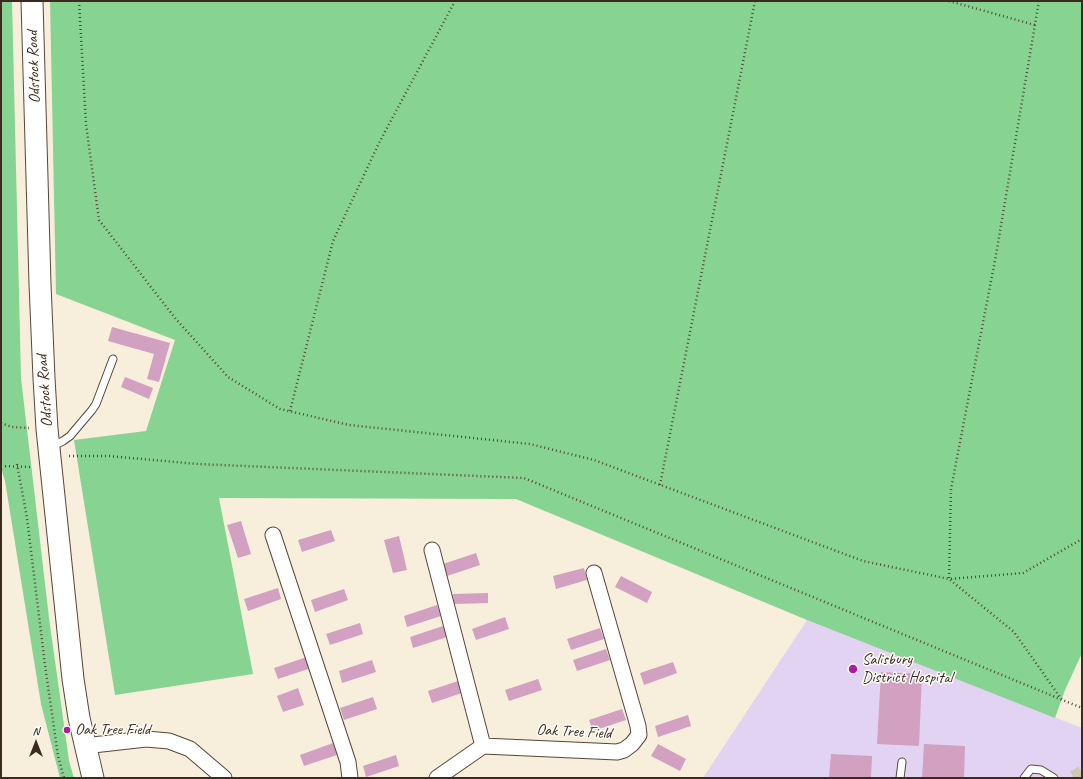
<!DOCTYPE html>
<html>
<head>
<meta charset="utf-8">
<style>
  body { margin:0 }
  #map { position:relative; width:1083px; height:779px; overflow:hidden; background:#f7eedc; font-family:Caveat,sans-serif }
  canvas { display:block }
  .frame { position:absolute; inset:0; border:2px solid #3b2a1e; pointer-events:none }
  .north { position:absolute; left:16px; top:723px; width:40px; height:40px; -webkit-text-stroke:3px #fdfcf7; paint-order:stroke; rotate:0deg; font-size:11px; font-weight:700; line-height:16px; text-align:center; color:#3b2a1e }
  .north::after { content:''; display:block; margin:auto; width:14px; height:18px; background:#3b2a1e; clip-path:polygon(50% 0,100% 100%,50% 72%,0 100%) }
</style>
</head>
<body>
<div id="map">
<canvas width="1083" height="779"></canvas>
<div class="frame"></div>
<div class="north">N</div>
</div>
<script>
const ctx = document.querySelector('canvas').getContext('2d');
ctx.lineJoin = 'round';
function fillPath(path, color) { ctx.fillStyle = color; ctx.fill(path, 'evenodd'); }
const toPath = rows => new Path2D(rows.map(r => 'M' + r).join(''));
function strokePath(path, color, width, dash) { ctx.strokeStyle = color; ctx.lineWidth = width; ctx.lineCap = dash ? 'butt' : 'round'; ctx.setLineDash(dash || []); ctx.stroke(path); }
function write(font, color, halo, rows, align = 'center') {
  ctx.font = font + ' Caveat,sans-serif'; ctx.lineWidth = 3; ctx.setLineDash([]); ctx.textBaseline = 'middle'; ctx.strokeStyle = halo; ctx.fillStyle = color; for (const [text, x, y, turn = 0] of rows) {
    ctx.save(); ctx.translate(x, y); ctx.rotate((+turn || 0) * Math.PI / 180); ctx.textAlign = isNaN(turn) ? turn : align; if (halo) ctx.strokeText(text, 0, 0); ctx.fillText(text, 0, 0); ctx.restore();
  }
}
const built = toPath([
  [807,620,1082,728,1082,778,703,778]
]);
const green = toPath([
  [1,1,12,1,21,378,49,618,69,761,74,778,60,778,41,704,5,481,1,468],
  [50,1,1082,1,1082,653,1065,690,1055,718,807,620,516,499,219,498,253,674,115,695,74,440,146,431,175,340,56,294]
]);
const building = toPath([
  [112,327,170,343,159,382,147,379,154,354,108,341],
  [125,377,153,388,149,399,121,387],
  [241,521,251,554,238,558,227,525],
  [331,530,335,541,302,552,298,540],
  [399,536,407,570,393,573,384,540],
  [476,553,480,565,447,576,443,564],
  [584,568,587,580,556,589,553,576],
  [621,576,652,592,647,603,615,587],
  [278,588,281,599,248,611,244,599],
  [344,589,348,600,315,612,311,600],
  [488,593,488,603,454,604,453,594],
  [437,605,441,616,407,627,404,616],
  [505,617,509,629,476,640,472,629],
  [360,623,363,634,330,645,326,634],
  [443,626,447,637,413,648,410,637],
  [600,628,604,639,571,650,567,639],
  [606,649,610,660,577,671,573,660],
  [307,657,311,668,278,679,274,668],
  [372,660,376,672,342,683,339,671],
  [673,662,677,673,644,685,640,673],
  [881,672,922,674,919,746,877,744],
  [538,679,542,690,509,701,505,690],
  [461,680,465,692,432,703,428,691],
  [298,688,304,705,283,712,277,696],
  [373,697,377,709,344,720,340,708],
  [622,709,626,720,593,731,589,720],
  [688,715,691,726,658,737,655,726],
  [333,743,337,755,304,766,300,755],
  [658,744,686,759,680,771,651,756],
  [924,744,965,746,964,778,922,778],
  [831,754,872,756,871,778,829,778],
  [396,755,399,766,366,777,363,766]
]);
const streetTunnel = toPath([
  [1074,778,1082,773]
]);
const path = toPath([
  [79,1,86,124,99,220,175,318,228,377,280,409,349,425,530,444,594,460,863,561,949,579,1014,632,1062,700],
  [949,1,1035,25],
  [1039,1,996,255,951,489,949,579,1023,573,1082,539],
  [290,411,333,241,379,143,455,1],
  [1,423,12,427,29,428],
  [69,456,109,456,198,464,524,478,1082,708],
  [17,464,27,518,45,665,58,756,64,778],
  [1,466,32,467],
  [660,485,755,1]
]);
const lane = toPath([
  [51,447,63,441,70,436,92,410,96,404,113,359],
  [900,778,902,762],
  [1024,778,1031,769,1041,770,1054,778]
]);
const street = toPath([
  [273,535,348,762,350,778],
  [432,550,483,746],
  [84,746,146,739,169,741,190,749,224,778],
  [437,778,483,746,617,752,624,750,632,744,639,735,638,726,594,573]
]);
const secondary = toPath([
  [32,1,40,284,44,378,47,429,73,679,79,718,93,778]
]);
const markers = [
  [853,669,5,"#b5179e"],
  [67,730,4,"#b5179e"]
];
const streetNames = [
  ["Odstock Road",34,67,-92],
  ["Odstock Road",45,391,-94],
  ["Oak Tree Field",574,732,3]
];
const poiNames = [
  ["Salisbury",862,660],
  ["District Hospital",862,678],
  ["Oak Tree Field",75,730]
];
fillPath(built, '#e3d3f2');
fillPath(green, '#87d391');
fillPath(building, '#d2a0c1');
strokePath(streetTunnel, '#d1c7b6', 15, [15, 8]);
strokePath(lane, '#57473a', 9);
strokePath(street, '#57473a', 17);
strokePath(secondary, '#57473a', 23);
strokePath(path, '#57473a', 2.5, [1, 3]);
strokePath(lane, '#fff', 7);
strokePath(street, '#fff', 15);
strokePath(secondary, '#fff', 21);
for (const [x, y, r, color] of markers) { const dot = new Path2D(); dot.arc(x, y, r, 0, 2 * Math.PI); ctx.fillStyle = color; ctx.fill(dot); strokePath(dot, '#fdfcf7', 1.5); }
write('16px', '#3b2a1e', '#fdfcf7', streetNames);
write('16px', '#3b2a1e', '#fdfcf7', poiNames, 'left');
</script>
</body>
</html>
